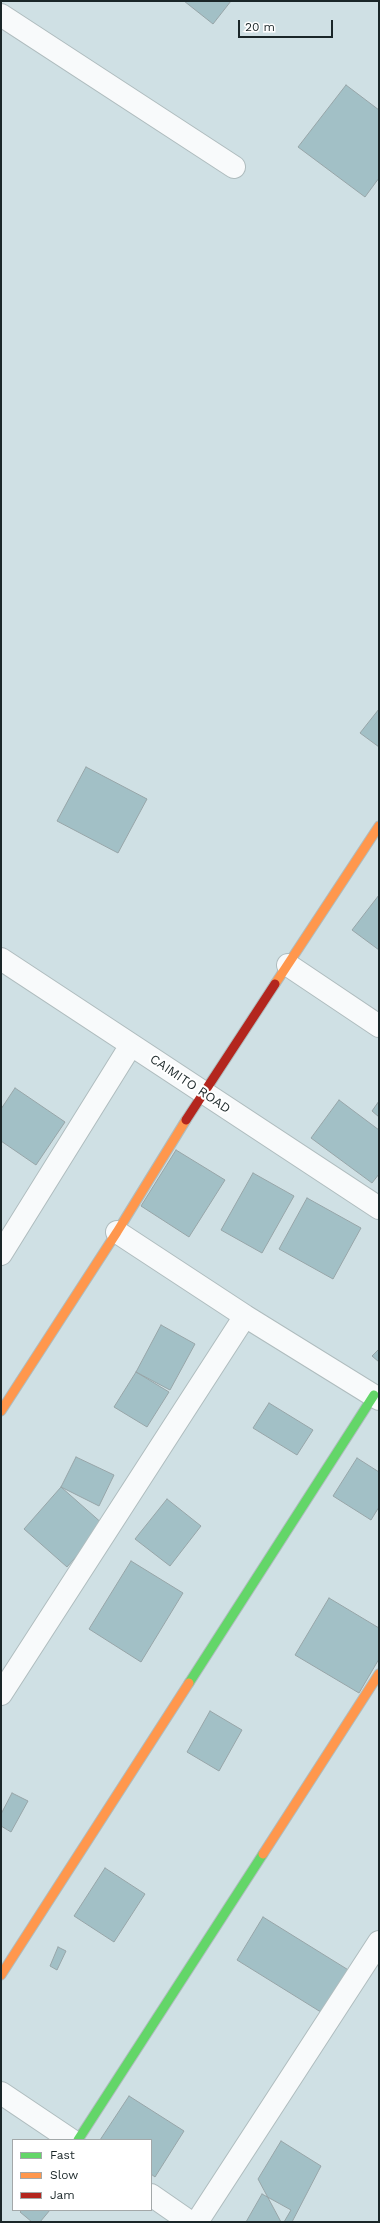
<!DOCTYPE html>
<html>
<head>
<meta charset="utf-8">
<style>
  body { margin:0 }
  #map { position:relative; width:380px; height:2223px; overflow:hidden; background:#cfe0e4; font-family:"Work Sans",sans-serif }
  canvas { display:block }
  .frame { position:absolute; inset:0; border:2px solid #1a2628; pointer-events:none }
  .legend { position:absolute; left:12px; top:2139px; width:140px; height:72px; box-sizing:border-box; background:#fff; border:1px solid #a3a8a9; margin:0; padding:5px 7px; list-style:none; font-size:12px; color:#1a2628 }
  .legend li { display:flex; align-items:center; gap:8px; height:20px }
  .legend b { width:20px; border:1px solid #a3a8a9 }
  .scale { position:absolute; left:238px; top:20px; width:95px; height:18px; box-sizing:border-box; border:2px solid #1a2628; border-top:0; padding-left:5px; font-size:12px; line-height:14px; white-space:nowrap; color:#1a2628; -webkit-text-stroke:3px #fff; paint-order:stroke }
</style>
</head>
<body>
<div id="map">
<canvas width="380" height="2223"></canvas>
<div class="frame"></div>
<ul class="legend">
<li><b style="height:5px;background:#63d668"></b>Fast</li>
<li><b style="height:5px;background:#ff974d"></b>Slow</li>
<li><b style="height:5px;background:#b3261e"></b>Jam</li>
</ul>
<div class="scale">20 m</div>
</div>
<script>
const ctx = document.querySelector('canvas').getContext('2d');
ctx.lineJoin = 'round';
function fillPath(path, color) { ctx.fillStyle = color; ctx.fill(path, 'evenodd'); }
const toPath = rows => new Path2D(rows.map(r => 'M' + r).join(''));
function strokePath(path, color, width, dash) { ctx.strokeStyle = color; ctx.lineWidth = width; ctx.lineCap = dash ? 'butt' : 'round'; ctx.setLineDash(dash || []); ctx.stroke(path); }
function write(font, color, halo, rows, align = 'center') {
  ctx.font = font + ' "Work Sans",sans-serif'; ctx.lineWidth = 4; ctx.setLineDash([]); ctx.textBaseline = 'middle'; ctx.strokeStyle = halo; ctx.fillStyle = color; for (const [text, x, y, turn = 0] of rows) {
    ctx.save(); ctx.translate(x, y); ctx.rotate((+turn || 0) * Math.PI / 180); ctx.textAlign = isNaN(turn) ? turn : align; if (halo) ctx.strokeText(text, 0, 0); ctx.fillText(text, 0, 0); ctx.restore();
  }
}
const building = toPath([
  [184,1,231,1,213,24,184,1],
  [346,85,379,110,379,178,365,197,298,147,346,85],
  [379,709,379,747,360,733,379,709],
  [86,767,147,799,118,853,57,821,86,767],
  [379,895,379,950,352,930,379,895],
  [15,1088,65,1122,36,1165,1,1141,1,1109,15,1088],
  [339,1100,379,1130,379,1174,372,1183,311,1138,339,1100],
  [379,1101,379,1117,372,1111,379,1101],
  [176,1150,225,1180,189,1237,141,1206,176,1150],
  [253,1173,294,1196,262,1253,221,1230,253,1173],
  [307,1198,361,1228,333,1279,279,1249,307,1198],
  [161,1325,195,1344,170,1390,136,1372,161,1325],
  [379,1349,379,1362,372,1356,379,1349],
  [136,1372,169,1392,147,1427,114,1407,136,1372],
  [269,1403,313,1430,297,1455,253,1428,269,1403],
  [76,1457,114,1475,99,1506,61,1487,76,1457],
  [357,1458,379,1472,379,1507,371,1520,333,1496,357,1458],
  [61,1487,104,1525,67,1567,24,1529,61,1487],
  [167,1499,201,1526,170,1566,135,1539,167,1499],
  [131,1561,183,1593,141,1662,89,1629,131,1561],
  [329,1598,379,1628,379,1659,359,1693,295,1655,329,1598],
  [210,1711,242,1730,219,1771,187,1752,210,1711],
  [12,1793,28,1801,11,1832,1,1826,1,1814,12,1793],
  [105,1868,145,1894,114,1942,74,1916,105,1868],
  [263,1917,350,1971,324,2014,237,1960,263,1917],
  [58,1947,66,1951,57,1970,50,1966,58,1947],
  [129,2096,184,2131,155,2177,151,2174,151,2140,100,2140,129,2096],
  [281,2141,321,2166,292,2222,281,2222,258,2179,281,2141],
  [262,2194,291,2210,284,2222,246,2222,262,2194],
  [22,2210,50,2210,40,2222,32,2222,20,2212,22,2210]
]);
const street = toPath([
  [1,15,234,167],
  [1,959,379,1208],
  [288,965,379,1026],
  [117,1232,245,1316,379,1399],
  [1,1254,131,1045],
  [1,1694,245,1316],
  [1,2093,71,2140],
  [151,2195,190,2222],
  [197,2222,379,1942]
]);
const fast = toPath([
  [189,1683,374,1395],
  [78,2140,263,1854]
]);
const slow = toPath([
  [275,984,379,826],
  [1,1411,117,1232,186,1120],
  [263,1854,379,1674],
  [1,1975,189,1683]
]);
const jam = toPath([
  [186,1120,275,984]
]);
const streetNames = [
  ["CAIMITO ROAD",190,1084,34]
];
fillPath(building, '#a2c0c6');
strokePath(building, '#97a5a8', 1);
strokePath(street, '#afbcbe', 24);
strokePath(fast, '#afbcbe', 11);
strokePath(slow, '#afbcbe', 11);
strokePath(jam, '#afbcbe', 11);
strokePath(street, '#f8fafb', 22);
strokePath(fast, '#63d668', 9);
strokePath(slow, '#ff974d', 9);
strokePath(jam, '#b3261e', 9);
write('13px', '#1a2628', '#fff', streetNames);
</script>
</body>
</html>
